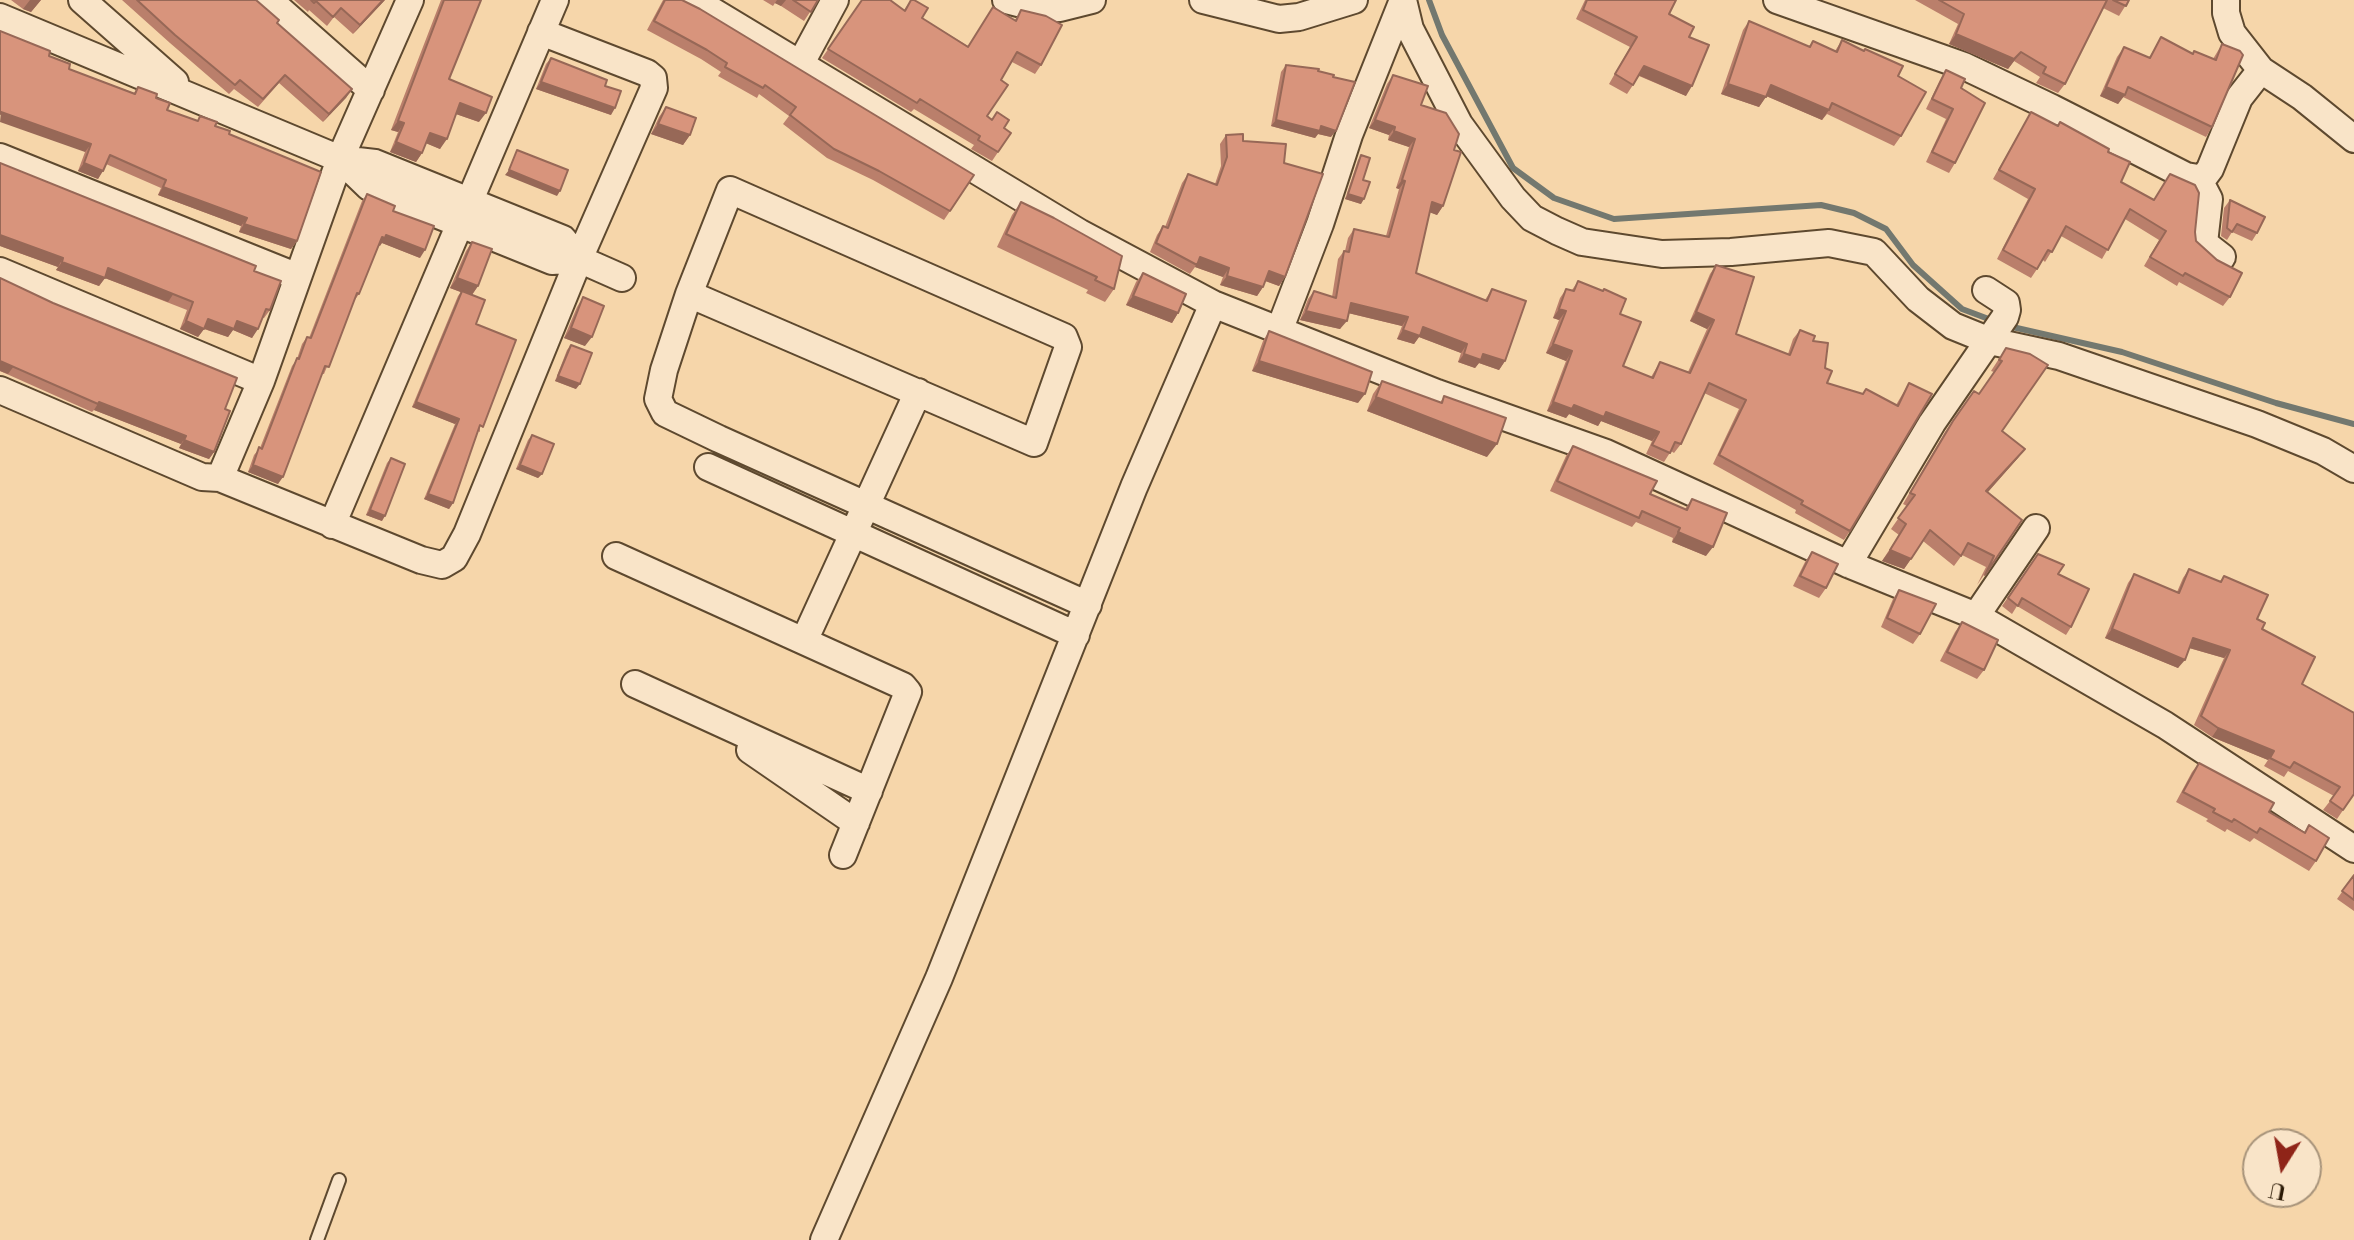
<!DOCTYPE html>
<html>
<head>
<meta charset="utf-8">
<style>
  body { margin:0 }
  #map { position:relative; width:2354px; height:1240px; overflow:hidden; background:#f6d6aa; font-family:"Libre Bodoni",serif }
  canvas { display:block }
  .north { position:absolute; left:2242px; top:1128px; width:80px; height:80px; box-sizing:border-box; background:#f9e4c8; border:2px solid #a7937a; border-radius:50%; rotate:191deg; font-size:22px; font-weight:700; line-height:32px; text-align:center; color:#2c1a06 }
  .north::after { content:''; display:block; margin:auto; width:28px; height:36px; background:#8f2418; clip-path:polygon(50% 0,100% 100%,50% 72%,0 100%) }
</style>
</head>
<body>
<div id="map">
<canvas width="2354" height="1240"></canvas>
<div class="north">U</div>
</div>
<script>
const ctx = document.querySelector('canvas').getContext('2d');
ctx.lineJoin = 'round';
const toPath = rows => new Path2D(rows.map(r => 'M' + r).join(''));
function strokePath(path, color, width, dash) { ctx.strokeStyle = color; ctx.lineWidth = width; ctx.lineCap = dash ? 'butt' : 'round'; ctx.setLineDash(dash || []); ctx.stroke(path); }
function fillPath(path, color) { ctx.fillStyle = color; ctx.fill(path, 'evenodd'); }
const stream = toPath([
  [1429,0,1442,35,1513,168,1554,198,1614,219,1821,205,1854,213,1886,229,1913,265,1962,309,1994,321],
  [2008,326,2122,352,2276,403,2354,424]
]);
const lane = toPath([
  [317,1240,339,1180]
]);
const street = toPath([
  [82,0,175,82],
  [269,0,371,90],
  [694,0,1080,233,1213,304,1437,393,1606,453,1848,564,1976,616,2165,725,2354,849],
  [1006,0,1041,9,1060,8,1092,0],
  [1203,0,1279,19,1299,17,1354,0],
  [1403,0,1410,29,1459,124,1513,198,1532,218,1557,231,1582,242,1662,254,1731,252,1829,243,1874,252,1918,299,1953,326,1990,341,2059,356,2257,424,2323,451,2354,469],
  [1777,0,1964,66,2052,108,2186,176,2198,178,2204,177,2210,169,2239,98,2261,70],
  [2226,0,2226,13,2232,33,2261,70,2302,97,2354,139],
  [0,17,340,159,375,163,563,239,579,259,622,278],
  [801,63,835,0],
  [0,157,298,277],
  [340,159,369,187,552,261,579,259],
  [2198,178,2209,199,2204,243,2222,257],
  [0,271,261,381],
  [689,294,1034,443,1068,347,1064,337,730,190,689,294,664,370,658,399,665,413,719,439,1088,605],
  [1279,331,1320,224,1349,135,1403,0],
  [0,390,202,477,220,478,261,381,340,159,410,0],
  [708,467,1076,635],
  [220,478,421,560,442,565,454,558,467,534,579,259,654,88,653,78,647,73,541,32],
  [332,525,555,0],
  [616,556,903,686,908,692,843,855],
  [1848,564,1932,423,2005,317,2007,310,2006,303,1986,290],
  [1976,616,2036,528],
  [804,641,918,392],
  [635,684,869,791],
  [750,750,856,823],
  [824,1240,939,978,1134,487,1213,304]
]);
const wall = toPath([
  [11,0,41,0,31,12,23,9],
  [122,0,256,0,277,23,352,89,323,122,279,83,258,107,234,89,229,94,170,43],
  [294,0,385,0,353,34,334,17,327,26,309,10,308,12],
  [441,0,481,0,449,79,479,122,456,114,440,149,426,143,422,153,416,162,390,152,398,132,391,130],
  [663,0,682,0,974,175,944,220,873,180,827,158,783,124,789,116,759,94,757,98,718,76,721,72,701,59,647,30],
  [763,0,818,0,804,21,781,6,775,3,773,6],
  [862,0,904,10,911,0,922,18,968,46,1015,20,1021,10,1041,65,1035,74,1012,62,1001,80,987,116,1011,133,992,161,971,149,974,145,914,109,911,112,822,58],
  [1585,0,1676,0,1669,14,1689,37,1686,96,1639,76,1627,94,1609,84,1630,47,1576,19],
  [1915,0,2129,0,2119,16,2103,8,2065,84,2058,93,2036,83,2040,77,2014,61,2008,69,1949,44,1958,24],
  [1749,21,1809,47,1813,41,1835,51,1842,40,1898,76,1901,136,1894,146,1827,114,1822,120,1766,96,1759,107,1721,94,1743,30],
  [2161,37,2193,54,2213,59,2222,44,2212,127,2206,137,2123,97,2118,104,2100,96,2117,57,2124,47,2149,58],
  [49,56,69,69,134,93,138,87,156,98,167,110,197,121,200,116,229,134,297,241,291,249,239,232,241,226,158,195,161,188,106,164,98,179,78,171,85,152],
  [551,58,605,86,611,115,536,89,546,64],
  [1286,65,1318,71,1331,137,1318,134,1315,138,1271,126,1281,72],
  [1946,70,1961,88,1955,163,1949,173,1926,162,1946,119,1926,109,1940,80],
  [1393,75,1421,105,1454,150,1443,206,1437,215,1430,212,1416,273,1485,300,1492,289,1505,361,1499,370,1479,363,1475,368,1458,362,1461,353,1419,337,1414,344,1397,339,1402,326,1348,313,1340,329,1300,320,1308,299,1314,291,1332,297,1338,259,1344,251,1345,251,1348,238,1354,229,1386,236,1399,189,1396,188,1409,147,1388,140,1389,135,1369,128,1387,84],
  [666,107,690,135,683,145,651,134,659,117],
  [2031,112,2108,152,2121,182,2154,200,2170,174,2195,232,2196,241,2230,297,2223,306,2179,282,2177,286,2144,266,2159,240,2125,219,2102,259,2061,236,2045,262,2043,260,2031,278,1997,259,2028,199,1993,179],
  [1226,135,1243,141,1284,163,1285,277,1279,286,1265,281,1263,287,1257,296,1220,285,1223,277,1195,267,1190,274,1150,252,1157,235,1163,226,1165,227,1182,183,1188,174,1215,184,1221,166,1220,144],
  [1361,155,1363,180,1361,204,1345,199,1358,160],
  [367,194,420,258,382,243,379,245,359,294,354,301,324,374,322,374,278,484,248,472,254,455,260,448,292,366,297,359,302,344,307,337,309,338,362,201],
  [2230,200,2257,233,2252,241,2232,232,2227,240,2221,236,2224,208],
  [1021,202,1114,289,1105,302,1086,293,1088,290,997,247,1012,215],
  [472,242,478,286,472,295,476,324,480,432,478,431,453,503,449,509,424,499,455,424,412,407,458,296,461,292,450,288,466,251],
  [0,246,254,271,270,310,264,318,262,318,252,338,233,330,228,337,204,329,198,337,180,329,187,310,105,278,99,286,56,270,58,267],
  [1716,265,1736,334,1788,354,1793,339,1800,330,1813,341,1825,368,1827,383,1862,394,1866,389,1896,405,1909,383,1850,531,1844,540,1795,513,1796,510,1713,464,1739,409,1704,393,1681,444,1674,453,1671,451,1664,462,1646,454,1652,441,1601,421,1598,426,1569,414,1566,418,1547,411,1566,361,1546,353,1559,320,1553,318,1560,298,1566,289,1572,290,1578,281,1620,314,1623,366,1651,377,1660,362,1688,372,1707,329,1690,321,1710,274],
  [1143,273,1178,313,1172,323,1126,305,1136,282],
  [0,278,225,409,214,452,209,459,179,448,181,444,94,410,92,412,0,371],
  [583,297,585,346,564,338,577,307],
  [1269,331,1358,403,1252,371,1263,341],
  [571,345,576,389,555,381,567,350],
  [2006,348,2002,431,2025,449,2017,459,1988,492,2022,520,1977,585,1986,567,1962,555,1954,566,1923,541,1904,569,1882,561,1899,535,1891,529,1907,506,1903,504,1945,432,1974,391,1979,394,1994,372,1991,371],
  [1382,381,1440,403,1444,396,1487,457,1367,411,1373,394],
  [532,435,542,474,538,478,516,469,528,440],
  [1573,446,1650,494,1685,509,1692,499,1706,556,1672,542,1673,538,1636,522,1632,527,1550,491,1566,456],
  [391,458,382,521,366,515,387,463],
  [1812,552,1826,588,1819,598,1793,586,1805,562],
  [2038,554,2058,574,2071,627,2066,635,2017,606,2012,614,2002,606],
  [2189,569,2220,582,2224,576,2302,684,2354,794,2337,819,2323,810,2334,796,2288,771,2284,777,2264,766,2268,760,2212,737,2194,725,2224,658,2189,648,2178,668,2105,638,2128,583,2134,574,2177,592,2183,578],
  [1899,590,1920,634,1913,644,1881,627,1893,599],
  [1962,622,1984,670,1977,679,1940,661,1955,632],
  [2199,763,2269,812,2304,833,2309,825,2316,861,2309,871,2254,838,2250,842,2227,829,2225,832,2206,821,2208,819,2176,802,2192,772],
  [2354,875,2354,911,2337,899]
]);
const shadedWall = toPath([
  [30,0,41,0,31,12,23,9],
  [383,0,385,0,353,34,360,25],
  [777,0,786,0,781,6,775,3,773,6],
  [1956,34,2021,52,2008,69,1949,44],
  [1644,66,1692,86,1686,96,1638,75],
  [541,82,615,108,611,115,536,89],
  [1728,84,1766,97,1759,107,1721,94],
  [1771,85,1829,110,1822,120,1764,95],
  [2106,87,2125,95,2118,104,2100,96],
  [352,89,346,98,323,122,329,114],
  [460,103,486,113,479,122,453,113],
  [1,112,91,144,85,152,0,122],
  [1276,120,1321,126,1336,131,1331,137,1318,134,1315,138,1271,126],
  [1375,120,1395,127,1389,135,1369,128],
  [398,121,404,123,398,132,391,130],
  [658,124,690,135,683,145,651,134],
  [1394,131,1415,139,1409,147,1388,140],
  [430,133,447,139,440,149,423,142],
  [396,142,422,153,416,162,390,152],
  [84,163,103,171,98,179,78,171],
  [509,170,560,191,557,196,505,175],
  [1402,180,1405,181,1399,189,1396,188],
  [163,187,247,218,241,226,158,195],
  [1348,194,1364,199,1361,204,1345,199],
  [1432,202,1443,206,1437,215,1426,211],
  [244,224,297,241,291,249,239,232],
  [0,235,63,258,58,267,0,246],
  [386,235,425,250,420,258,382,243,380,246,377,245,382,237],
  [1200,257,1229,268,1223,277,1195,267],
  [62,262,105,278,99,286,56,270],
  [108,268,174,293,168,302,102,277],
  [1269,271,1285,277,1279,286,1263,280],
  [1227,276,1263,287,1257,296,1220,285],
  [457,278,478,286,471,296,450,288],
  [1133,296,1178,313,1172,323,1126,305],
  [1351,303,1408,317,1402,326,1344,312],
  [1559,309,1566,311,1559,320,1553,318],
  [1306,311,1347,321,1340,329,1300,320],
  [1696,312,1714,320,1707,329,1690,321],
  [208,319,237,321,258,329,252,338,233,330,228,337,202,328],
  [186,321,204,329,198,337,180,329],
  [1423,327,1467,344,1461,353,1419,337,1414,344,1397,339,1403,330],
  [571,328,592,337,585,346,564,338],
  [1553,344,1572,351,1566,361,1546,353],
  [1464,354,1483,354,1505,361,1499,370,1479,363,1475,368,1458,362],
  [0,361,14,366,8,374,0,371],
  [1259,361,1365,394,1358,403,1252,371],
  [558,376,580,384,576,389,555,381],
  [1376,397,1497,444,1487,457,1367,411],
  [99,402,186,436,181,444,94,410],
  [416,402,459,419,455,424,412,407],
  [1553,402,1574,405,1606,412,1659,432,1652,441,1601,421,1598,426,1569,414,1566,418,1547,411],
  [184,440,214,452,209,459,179,448],
  [2025,449,2017,459,1979,502,1986,491],
  [253,465,283,477,278,484,248,472],
  [520,465,542,474,538,478,516,469],
  [428,494,453,503,449,509,424,499],
  [370,510,385,516,382,521,366,515],
  [1678,532,1713,547,1706,556,1672,542],
  [1890,550,1911,559,1904,569,1882,561],
  [2112,629,2185,660,2178,668,2105,638],
  [2193,638,2230,650,2224,658,2186,647],
  [2218,728,2274,751,2268,760,2212,737]
]);
const building = toPath([
  [137,0,256,0,279,20,277,23,352,89,329,114,285,75,263,99,240,80,235,85,175,35,137,0],
  [311,0,383,0,360,25,341,8,333,17,316,1,314,3,311,0],
  [444,0,481,0,449,79,492,97,486,113,460,103,447,139,430,133,422,153,396,142,404,123,398,121,444,0],
  [665,0,682,0,700,9,974,175,950,211,879,171,834,149,790,115,796,107,765,85,763,88,725,67,727,63,707,50,654,21,665,0],
  [793,0,818,0,811,12,793,0],
  [862,0,890,0,905,11,911,0,914,0,928,8,922,18,968,47,993,7,1016,21,1021,10,1046,16,1062,25,1041,65,1017,52,1001,80,1008,85,987,116,992,120,997,112,1009,120,1004,128,1011,133,998,152,978,140,980,136,920,99,917,103,828,49,862,0],
  [1587,0,1676,0,1669,14,1694,27,1689,37,1709,45,1692,86,1644,66,1633,85,1615,74,1637,37,1583,10,1587,0],
  [1939,0,2107,0,2065,84,2043,73,2046,67,2021,52,2014,59,1956,34,1964,14,1939,0],
  [2113,0,2129,0,2126,6,2113,0],
  [1749,21,1810,47,1813,41,1837,52,1842,40,1864,51,1865,49,1903,66,1898,76,1926,92,1901,136,1832,103,1829,110,1771,85,1766,97,1728,84,1749,21],
  [0,31,50,51,49,56,70,64,69,69,135,94,138,87,157,94,156,98,170,103,167,110,198,121,200,116,217,122,215,126,230,131,229,134,321,172,297,241,244,224,247,218,163,187,166,180,110,155,103,171,84,163,91,144,1,112,0,114,0,31],
  [2161,37,2193,54,2194,51,2216,60,2222,44,2240,51,2243,55,2212,127,2128,87,2125,95,2106,87,2124,47,2150,58,2161,37],
  [551,58,607,80,605,86,621,91,615,108,541,82,551,58],
  [1286,65,1319,69,1318,71,1334,75,1333,77,1355,82,1336,131,1321,126,1320,131,1276,120,1286,65],
  [1946,70,1965,79,1961,88,1985,103,1955,163,1932,152,1953,109,1932,99,1946,70],
  [1393,75,1428,86,1421,105,1446,113,1459,134,1454,150,1461,152,1443,206,1432,202,1416,273,1487,301,1492,289,1526,301,1505,361,1483,354,1481,360,1464,354,1467,344,1423,327,1420,336,1403,330,1408,317,1351,303,1347,321,1306,311,1314,291,1336,298,1344,251,1349,252,1354,229,1389,237,1405,181,1402,180,1415,139,1394,131,1395,127,1375,120,1393,75],
  [666,107,696,118,690,135,658,124,666,107],
  [2031,112,2058,126,2060,122,2109,149,2108,152,2130,162,2121,182,2154,200,2170,174,2195,185,2199,193,2195,232,2196,241,2217,260,2242,273,2230,297,2185,273,2183,276,2150,257,2166,231,2130,209,2108,250,2066,226,2052,252,2048,250,2037,269,2003,250,2035,189,1999,170,2031,112],
  [1243,134,1243,141,1286,144,1284,163,1323,174,1285,277,1269,271,1263,287,1227,276,1229,268,1200,257,1197,265,1156,243,1163,226,1168,228,1188,174,1217,185,1227,157,1226,135,1243,134],
  [517,150,568,170,560,191,509,170,517,150],
  [1361,155,1370,158,1363,180,1370,182,1364,199,1348,194,1361,155],
  [0,163,256,266,254,271,281,281,270,310,266,309,258,329,237,321,234,329,208,319,204,329,186,321,193,302,108,268,105,278,62,262,63,258,0,235,0,163],
  [367,194,395,206,393,211,434,226,425,250,386,235,385,238,382,237,359,294,357,293,329,367,325,366,283,477,253,465,259,447,262,449,297,358,299,359,307,337,311,338,367,194],
  [2230,200,2265,217,2257,233,2237,224,2232,232,2227,228,2230,200],
  [1021,202,1054,218,1122,256,1114,289,1095,280,1097,277,1006,234,1021,202],
  [472,242,492,249,478,286,457,278,472,242],
  [1716,265,1754,277,1736,334,1790,355,1800,330,1815,336,1813,341,1828,343,1825,368,1832,371,1827,383,1863,394,1866,389,1898,406,1909,383,1932,394,1850,531,1801,504,1803,501,1719,455,1746,400,1709,383,1681,444,1675,442,1670,453,1652,445,1659,432,1606,412,1604,417,1574,405,1572,409,1553,402,1572,351,1553,344,1566,311,1559,309,1566,289,1574,291,1578,281,1603,291,1604,289,1626,299,1620,314,1641,322,1623,366,1653,378,1660,362,1690,373,1714,320,1696,312,1716,265],
  [1143,273,1186,294,1178,313,1133,296,1143,273],
  [0,278,53,303,237,378,225,409,230,411,214,452,184,440,186,436,99,402,98,404,0,361,0,278],
  [462,291,485,300,476,324,516,340,483,427,480,425,453,503,428,494,459,419,416,402,462,291],
  [583,297,604,306,592,337,571,328,583,297],
  [1269,331,1372,372,1365,394,1259,361,1269,331],
  [571,345,592,353,580,384,558,376,571,345],
  [2006,348,2030,354,2048,365,2002,431,2025,449,1986,491,2022,520,1985,575,1994,556,1968,543,1961,556,1930,530,1911,559,1890,550,1906,524,1898,518,1915,495,1910,493,1953,421,1974,391,1979,394,2002,361,1999,360,2006,348],
  [1382,381,1442,403,1444,396,1506,418,1497,444,1376,397,1382,381],
  [532,435,554,444,542,474,520,465,532,435],
  [1573,446,1657,481,1650,494,1687,510,1692,499,1727,513,1713,547,1678,532,1680,528,1642,511,1639,518,1557,481,1573,446],
  [391,458,405,464,385,516,370,510,391,458],
  [1812,552,1838,564,1826,588,1800,576,1812,552],
  [2038,554,2064,565,2058,574,2089,589,2071,627,2022,598,2018,606,2008,598,2038,554],
  [2189,569,2221,582,2224,576,2268,595,2257,619,2265,623,2262,629,2315,657,2302,684,2354,713,2354,794,2343,810,2330,801,2340,787,2294,762,2290,768,2270,758,2274,751,2218,728,2201,716,2230,650,2193,638,2185,660,2112,629,2134,574,2179,593,2189,569],
  [1899,590,1936,604,1920,634,1887,618,1899,590],
  [1962,622,1998,640,1984,670,1947,652,1962,622],
  [2199,763,2274,803,2269,812,2305,833,2309,825,2329,838,2316,861,2260,828,2257,833,2234,819,2232,822,2213,812,2215,809,2183,792,2199,763],
  [2354,875,2354,900,2342,891,2354,875]
]);
strokePath(stream, '#73786f', 6);
strokePath(lane, '#5e492f', 16);
strokePath(street, '#5e492f', 30);
strokePath(lane, '#f9e4c8', 12);
strokePath(street, '#f9e4c8', 26);
fillPath(wall, '#ba7f6b');
fillPath(shadedWall, '#976857');
fillPath(building, '#d8947c');
strokePath(building, '#976857', 2);
</script>
</body>
</html>
